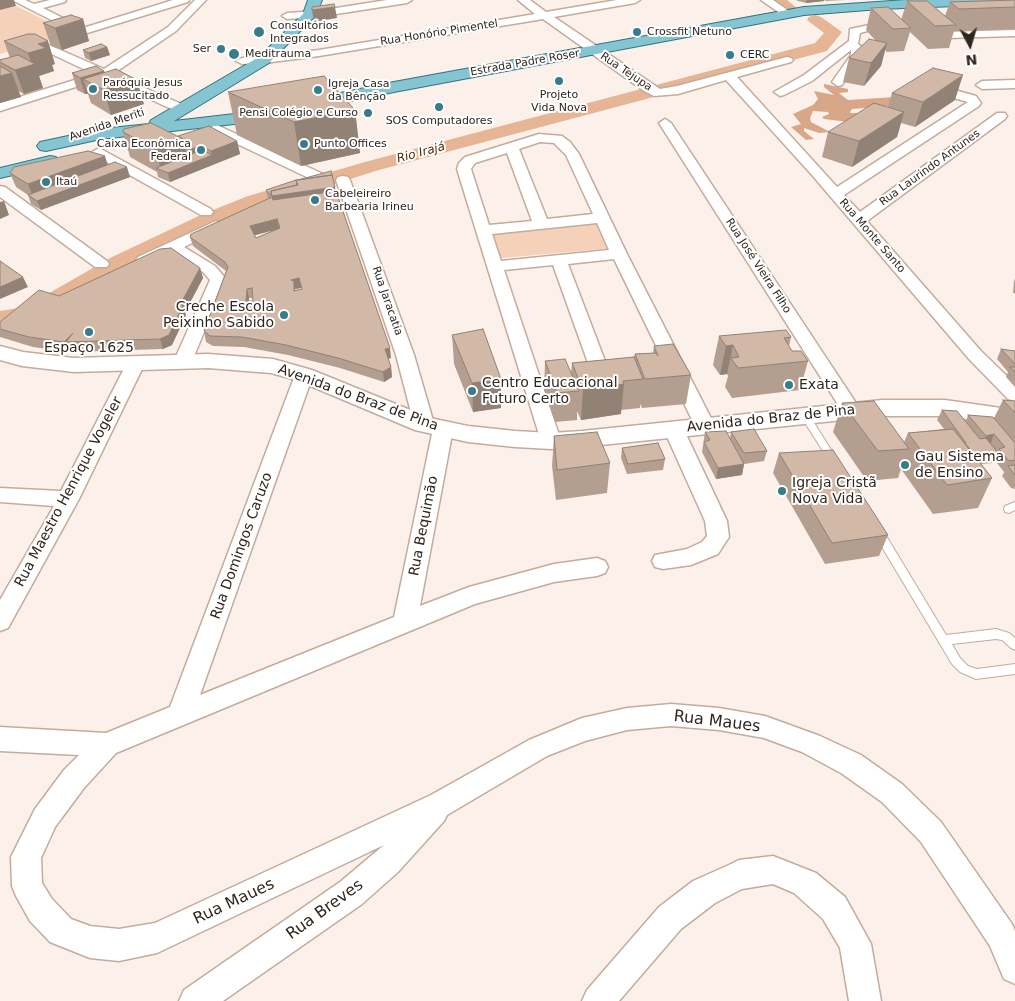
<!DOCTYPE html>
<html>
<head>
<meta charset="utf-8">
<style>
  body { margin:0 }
  #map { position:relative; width:1015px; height:1001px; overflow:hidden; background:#fcf1ea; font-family:"DejaVu Sans",sans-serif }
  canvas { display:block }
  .north { position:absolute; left:945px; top:20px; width:50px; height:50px; -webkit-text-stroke:4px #fff; paint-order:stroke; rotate:174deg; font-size:14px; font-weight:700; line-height:20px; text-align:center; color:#2f261f }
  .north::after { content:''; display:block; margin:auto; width:18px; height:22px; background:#2f261f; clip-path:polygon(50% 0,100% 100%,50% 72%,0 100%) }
</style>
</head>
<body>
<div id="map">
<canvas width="1015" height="1001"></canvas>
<div class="north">N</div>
</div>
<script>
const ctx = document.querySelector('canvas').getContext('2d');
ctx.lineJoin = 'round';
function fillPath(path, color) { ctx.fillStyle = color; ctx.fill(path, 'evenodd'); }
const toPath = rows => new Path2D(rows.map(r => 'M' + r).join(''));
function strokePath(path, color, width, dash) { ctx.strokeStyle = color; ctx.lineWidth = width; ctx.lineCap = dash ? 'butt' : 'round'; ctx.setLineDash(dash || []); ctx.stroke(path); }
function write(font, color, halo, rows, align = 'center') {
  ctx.font = font + ' "DejaVu Sans",sans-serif'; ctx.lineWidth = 4; ctx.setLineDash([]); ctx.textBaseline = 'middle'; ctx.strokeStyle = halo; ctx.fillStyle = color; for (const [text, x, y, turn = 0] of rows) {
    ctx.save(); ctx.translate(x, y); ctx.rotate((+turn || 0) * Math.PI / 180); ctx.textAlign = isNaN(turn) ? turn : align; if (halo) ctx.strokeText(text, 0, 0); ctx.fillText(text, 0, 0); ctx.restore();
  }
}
const green = toPath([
  [16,6,71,33,0,54,0,10],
  [601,221,614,248,501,258,492,230]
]);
const forest = toPath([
  [824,84,848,89,848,92,839,93,848,100,895,97,891,106,852,109,850,112,851,113,862,113,849,122,824,119,822,117,829,114,828,112,813,111,810,118,811,122,830,132,819,133,804,128,804,131,814,139,806,140,791,127,801,124,793,114,813,105,818,99,814,91,834,95,824,87]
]);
const river = toPath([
  [769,0,787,0,797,8,795,11,789,13,783,11,769,0],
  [815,15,821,17,842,32,827,51,379,170,264,206,219,224,130,267,41,320,0,327,0,311,25,307,112,257,203,214,248,196,365,162,815,43,824,33,807,20,809,17,815,15]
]);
const service = toPath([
  [805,412,808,413,836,458,838,460,836,462,830,462,800,415,805,412],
  [1015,502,1015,510,1009,513,1005,512,1004,509,1005,506,1015,502],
  [878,528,882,529,946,635,996,629,1009,633,1015,638,1015,650,1011,648,1002,640,996,639,952,644,960,658,968,666,977,669,1015,664,1015,674,976,679,960,672,952,664,873,532,874,529,878,528]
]);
const minor = toPath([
  [12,0,25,0,34,4,50,0,66,0,65,2,43,8,83,28,173,0,189,0,188,2,58,42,53,39,54,37,73,31,12,0],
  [195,0,206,0,176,31,113,74,186,106,188,109,186,112,178,112,104,78,0,111,0,103,94,74,41,49,39,47,41,45,49,45,104,69,168,27,195,0],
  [387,0,412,0,407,3,317,17,287,19,282,16,287,13,317,11,387,0],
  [518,0,530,0,546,12,617,0,640,0,635,3,554,17,660,89,677,86,787,57,791,58,793,60,791,62,737,77,837,187,968,102,947,96,945,93,947,90,951,89,976,96,981,103,979,106,844,195,860,212,997,113,1005,113,1007,116,1005,119,867,221,981,351,1015,384,1015,401,1008,399,969,359,812,175,726,80,678,94,654,96,644,91,543,19,319,56,264,63,242,64,236,61,242,58,319,50,535,14,518,0],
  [761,0,773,0,793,14,788,17,784,16,761,0],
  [890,19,894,20,895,22,894,24,860,33,858,44,862,47,863,55,842,85,838,86,832,82,851,55,851,50,812,81,784,95,780,96,774,92,804,75,849,41,850,29,874,24,875,21,879,20,890,19],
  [1015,30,1015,36,947,38,942,35,947,32,1015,30],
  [1015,80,1015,88,982,89,976,85,982,81,1015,80],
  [665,119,671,123,858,406,861,410,858,414,851,416,844,414,659,123,665,119],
  [217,125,323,174,325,177,318,181,313,180,212,132,211,129,212,126,217,125],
  [539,134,562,136,570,142,579,154,627,254,715,426,712,431,705,432,698,431,695,426,614,259,568,264,610,374,608,378,601,380,594,378,592,374,553,265,504,270,561,441,558,446,551,448,544,446,541,441,457,169,459,163,465,157,539,134],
  [540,142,554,143,566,155,593,214,547,219,519,149,540,142],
  [507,153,532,221,489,225,471,169,475,163,507,153],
  [597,223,609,250,501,261,492,234,597,223],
  [99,148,211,209,213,212,211,215,201,215,94,155,92,152,99,148],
  [343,176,348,177,350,180,414,355,434,424,431,428,424,430,417,428,414,424,396,355,336,180,338,177,343,176],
  [0,186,5,187,107,261,109,264,107,267,95,267,0,197,0,186],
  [216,221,221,223,224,226,221,229,184,247,215,266,226,279,192,361,189,365,183,366,177,365,174,361,210,280,203,272,172,253,144,265,138,263,136,260,138,257,216,221],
  [136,357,142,359,145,363,79,499,8,628,0,631,0,600,54,506,0,502,0,488,61,491,127,363,130,359,136,357],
  [304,369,311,371,313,375,200,695,394,617,433,429,436,424,443,423,450,424,453,429,420,606,469,587,554,564,597,558,605,561,608,567,605,573,597,576,554,582,475,604,116,753,84,788,55,827,41,858,42,883,52,899,71,919,90,926,119,929,155,923,431,795,529,740,582,718,627,708,671,704,719,708,765,716,820,736,861,755,902,784,941,822,1012,924,1015,931,1015,984,1004,979,990,946,921,842,882,802,841,773,802,752,764,738,719,730,671,726,627,730,585,741,547,756,447,815,444,821,398,872,362,904,223,1001,179,1001,184,990,340,882,384,845,157,953,119,961,90,958,50,942,30,921,16,896,12,886,11,857,35,809,64,770,79,755,0,751,0,727,106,733,170,707,295,375,297,371,304,369],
  [674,424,681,425,684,430,727,521,729,537,718,554,691,565,663,569,655,567,652,561,655,555,687,549,702,542,707,536,705,521,664,430,667,425,674,424],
  [773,856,816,873,845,897,871,944,881,1001,849,1001,840,948,823,919,794,893,773,884,742,889,715,903,681,929,619,1001,582,1001,587,990,659,907,693,881,729,865,739,860,773,856]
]);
const tertiary = toPath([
  [0,346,23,352,74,358,208,354,273,359,312,370,430,418,468,426,515,431,551,433,582,431,882,400,945,400,1015,410,1015,426,945,416,882,416,582,447,551,449,515,447,468,442,415,430,296,380,271,373,208,368,74,372,22,366,0,360,0,346]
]);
const primary = toPath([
  [308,0,322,0,316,15,269,63,174,121,243,113,394,82,804,7,906,0,1013,0,1006,4,880,9,804,15,394,92,243,123,101,139,46,151,40,150,37,146,40,142,101,129,149,124,151,120,259,57,298,19,303,14,308,0],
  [50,156,56,157,59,161,56,165,0,178,0,168,50,156]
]);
const wall = toPath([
  [796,0,824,0,824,1,806,3,798,1],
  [824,0,845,0,826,1],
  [1015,0,1015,29,954,31,949,48,928,49,910,32,904,51,887,52,885,50,881,66,864,86,843,82,849,58,876,41,866,30,871,8,901,20,907,1,945,16,950,2],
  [83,19,89,41,62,50,51,46,43,23],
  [4,41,55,64,52,65,54,71,39,76,43,88,24,94,18,91,21,97,0,103,0,59,10,58],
  [107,47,110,55,91,61,85,58,83,50],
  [104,71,105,73,144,104,111,115,91,103,88,94,85,94,77,90,72,73],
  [228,92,355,110,360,153,301,166,237,135],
  [892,93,955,100,915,127,901,123,897,137,852,167,822,157,828,132,888,107],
  [123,132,237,141,240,154,170,182,158,177,157,172,130,157],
  [108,165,130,177,41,210,31,204,28,195,16,187,10,173],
  [266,190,336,191,391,358,388,359,391,367,392,377,384,382,340,368,288,355,244,347,213,346,206,342,204,331,226,271,193,246,190,237,268,199],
  [276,229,256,238,254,235],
  [301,288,302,289,295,290,295,289],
  [249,298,253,298,253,301,249,301],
  [200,268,203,278,185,312,186,315,172,345,163,349,70,352,69,351,68,352,33,347,0,337,0,322,59,296],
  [1015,279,1015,293,1013,293,1014,281],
  [452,335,501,408,473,412,454,364],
  [719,336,791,337,789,346,792,351,808,361,800,390,732,398,725,387,728,376,727,374,720,375,713,365],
  [654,346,691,375,686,404,642,408,640,404,640,408,621,410,621,414,581,420,577,411,577,420,555,422,544,390,545,361,571,374,572,363,634,357,635,354,653,353],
  [1001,349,1015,351,1015,387,1006,377,1008,372,997,359],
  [1003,400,1015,401,1015,489,1011,488,1002,476,1005,471,1004,472,994,459,993,463,981,464,992,478,978,508,933,514,901,469,898,478,867,481,833,432,842,403,904,442,908,433,944,429,937,420,942,410,966,421,968,415,994,418],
  [705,432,730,438,731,432,767,451,764,461,744,464,742,475,716,479,702,452],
  [554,436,610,463,607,493,556,500,552,466],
  [622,448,665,459,663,470,627,474,621,458],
  [779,453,888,535,879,556,825,564,773,473]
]);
const shadedWall = toPath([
  [0,0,14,0,16,6,0,10],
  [807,0,824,0,824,1,806,3],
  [335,7,337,18,314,22,312,10],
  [83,19,89,41,62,50,55,28],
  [48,41,55,64,52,65,54,71,39,76,43,88,24,94,15,70,32,65,28,53,38,44],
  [887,43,881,66,864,86,871,63],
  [107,47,110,55,91,61,89,53],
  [104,71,109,87,83,79,88,94,85,94,80,78],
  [12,73,21,97,0,103,0,74],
  [963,75,955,100,915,127,923,102],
  [137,80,144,104,111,115,104,90],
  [355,110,360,153,301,166,294,122],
  [904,112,897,137,852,167,859,141],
  [183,139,189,164,195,162,191,149,201,146,204,159,212,155,211,151,237,141,240,154,170,182,168,173,161,170,155,149],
  [105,156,109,169,33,197,28,184],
  [127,167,130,177,41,210,37,201],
  [335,187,337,201,274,210,272,196],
  [4,201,9,215,0,219,0,202],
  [277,219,279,229,252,236,250,226],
  [200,268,203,278,185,312,186,315,172,345,163,349,160,339,180,305],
  [23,277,28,287,0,299,0,287],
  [299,278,301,288,295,289,296,301,291,280],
  [247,289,249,298,248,311,246,301],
  [73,333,66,342,69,351,68,352,64,342],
  [733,345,727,374,720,375,726,346],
  [390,348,391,358,386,359,385,349],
  [391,367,392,377,384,382,383,372],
  [501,379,501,408,473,412,472,383],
  [624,384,621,414,581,420,583,390],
  [994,434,990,445,981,447,986,436],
  [744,464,742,475,716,479,718,468]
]);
const building = toPath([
  [1015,0,1015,7,959,9,950,2,1015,0],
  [907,1,927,1,956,25,935,26,907,1],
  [334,4,335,7,312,10,312,7,334,4],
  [888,7,911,28,893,29,871,8,888,7],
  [71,15,83,19,55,28,43,23,71,15],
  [28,34,35,34,48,41,38,44,46,48,28,53,4,41,28,34],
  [869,39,887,43,871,63,849,58,869,39],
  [101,44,107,47,89,53,83,50,101,44],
  [18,55,35,64,15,70,0,62,0,60,18,55],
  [0,66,12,73,0,76,0,66],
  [96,66,104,71,80,78,72,73,96,66],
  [933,68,963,75,923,102,892,93,933,68],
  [116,69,137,80,104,90,83,79,116,69],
  [324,76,355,110,294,122,228,92,324,76],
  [874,103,904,112,859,141,828,132,874,103],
  [151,123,183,139,155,149,123,132,124,129,151,123],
  [209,126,237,141,211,151,201,146,191,149,185,145,183,139,178,136,209,126],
  [202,150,212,155,168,173,156,168,202,150],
  [88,151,105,156,28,184,10,173,14,167,88,151],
  [115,162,127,167,37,201,28,195,115,162],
  [331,171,332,175,298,180,331,171],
  [332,175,335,187,272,196,271,191,298,185,296,180,332,175],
  [296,180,297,185,271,191,271,196,266,190,296,180],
  [336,191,390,348,385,349,391,367,383,372,338,358,286,345,242,337,210,336,204,331,228,267,225,262,190,237,191,234,272,197,273,200,336,191],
  [277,219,280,228,256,238,250,226,277,219],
  [299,278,302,289,294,291,294,281,291,280,299,278],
  [252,288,253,301,246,301,247,289,252,288],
  [171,248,200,268,180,305,183,305,169,335,160,339,66,342,73,333,64,342,29,337,0,329,0,322,39,290,59,296,160,249,171,248],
  [0,261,23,277,0,287,0,261],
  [483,329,501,379,472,383,452,335,483,329],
  [786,330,791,337,784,338,792,351,801,351,808,361,738,368,731,358,739,357,733,345,726,346,719,336,786,330],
  [673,344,691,375,645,379,635,354,656,353,658,356,654,346,673,344],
  [1001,349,1015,351,1015,364,1001,349],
  [634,357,643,379,623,381,624,384,583,390,572,363,634,357],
  [565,359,579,391,557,393,545,361,565,359],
  [1010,367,1015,367,1015,372,1010,367],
  [1003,400,1015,401,1015,413,1003,400],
  [874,401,909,449,878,451,842,403,874,401],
  [942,410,957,411,980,439,986,438,998,453,973,454,979,461,965,443,966,443,942,410],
  [968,415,993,417,1015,443,1015,460,1009,461,999,449,1005,447,994,434,986,436,968,415],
  [754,429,767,451,744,453,731,432,754,429],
  [953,429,992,478,947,485,908,433,953,429],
  [726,431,744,464,718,468,704,442,710,440,705,432,726,431],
  [597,432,610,463,557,470,554,436,597,432],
  [658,443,665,459,628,464,622,448,658,443],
  [833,450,888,535,832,543,779,453,833,450],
  [1015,465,1015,475,1008,466,1015,465]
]);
const markers = [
  [259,32,6,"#377c8a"],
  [637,32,5,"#377c8a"],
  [221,49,5,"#377c8a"],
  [234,54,6,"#377c8a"],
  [730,55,5,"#377c8a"],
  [559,81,5,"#377c8a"],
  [93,89,5,"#377c8a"],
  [318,90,5,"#377c8a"],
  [439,107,5,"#377c8a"],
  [368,113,5,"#377c8a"],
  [304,144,5,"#377c8a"],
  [201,150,5,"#377c8a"],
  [46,182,5,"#377c8a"],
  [315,200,5,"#377c8a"],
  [284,315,5,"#377c8a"],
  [89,332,5,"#377c8a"],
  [789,385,5,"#377c8a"],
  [472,391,5,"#377c8a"],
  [905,465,5,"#377c8a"],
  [782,491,5,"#377c8a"]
];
const farPoinames = [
  ["Consultórios",270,26],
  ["Integrados",270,39],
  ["Crossfit Netuno",647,32],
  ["Ser",211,49,"right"],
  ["Meditrauma",245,54],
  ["CERC",740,55],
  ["Paróquia Jesus",103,83],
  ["Ressucitado",103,96],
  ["Igreja Casa",328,84],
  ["da Bênção",328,97],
  ["Projeto",559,95,"center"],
  ["Vida Nova",559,108,"center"],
  ["Pensi Colégio e Curso",358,113,"right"],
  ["SOS Computadores",439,121,"center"],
  ["Caixa Econômica",191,144,"right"],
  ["Federal",191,157,"right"],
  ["Punto Offices",314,144],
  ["Itaú",56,182],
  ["Cabeleireiro",325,194],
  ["Barbearia Irineu",325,207]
];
const farStreetnames = [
  ["Rua Honório Pimentel",439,33,-9],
  ["Estrada Padre Roser",525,63,-10],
  ["Rua Tejupa",626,72,34],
  ["Avenida Meriti",107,125,-19],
  ["Rua Laurindo Antunes",930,168,-36],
  ["Rua Monte Santo",872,236,49],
  ["Rua José Vieira Filho",758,266,57],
  ["Rua Jaracatia",387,301,71]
];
const farWaternames = [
  ["Rio Irajá",421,153,-15]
];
const poiNames = [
  ["Creche Escola",274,307,"right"],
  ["Peixinho Sabido",274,323,"right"],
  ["Espaço 1625",89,348,"center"],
  ["Centro Educacional",482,383],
  ["Futuro Certo",482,399],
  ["Exata",799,385],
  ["Gau Sistema",915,457],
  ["de Ensino",915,473],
  ["Igreja Cristã",792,483],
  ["Nova Vida",792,499]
];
const streetNames = [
  ["Avenida do Braz de Pina",358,398,20],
  ["Avenida do Braz de Pina",771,419,-6],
  ["Rua Maestro Henrique Vogeler",69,492,-62],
  ["Rua Bequimão",424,526,-79],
  ["Rua Domingos Caruzo",242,546,-70]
];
const nearStreetnames = [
  ["Rua Maues",717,722,7],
  ["Rua Maues",234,902,-25],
  ["Rua Breves",325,910,-36]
];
fillPath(green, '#f6d1ba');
fillPath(forest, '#d7a788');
fillPath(river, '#e5b595');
strokePath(service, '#c4ab9a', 2);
strokePath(minor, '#c4ab9a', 3);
strokePath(tertiary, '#c4ab9a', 3);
strokePath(primary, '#31747f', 2);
fillPath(service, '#fff');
fillPath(minor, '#fff');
fillPath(tertiary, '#fff');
fillPath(primary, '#84c5d1');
fillPath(wall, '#b49e90');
fillPath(shadedWall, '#928175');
fillPath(building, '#d1b8a7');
strokePath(building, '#928175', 1);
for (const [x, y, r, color] of markers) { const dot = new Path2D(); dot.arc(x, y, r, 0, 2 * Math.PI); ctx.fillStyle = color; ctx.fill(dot); strokePath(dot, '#fff', 2); }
write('11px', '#2f261f', '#fff', farPoinames, 'left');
write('11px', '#2f261f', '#fff', farStreetnames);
write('italic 12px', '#552902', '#fff', farWaternames);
write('14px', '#2f261f', '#fff', poiNames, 'left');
write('14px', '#2f261f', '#fff', streetNames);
write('16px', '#2f261f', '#fff', nearStreetnames);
</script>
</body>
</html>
